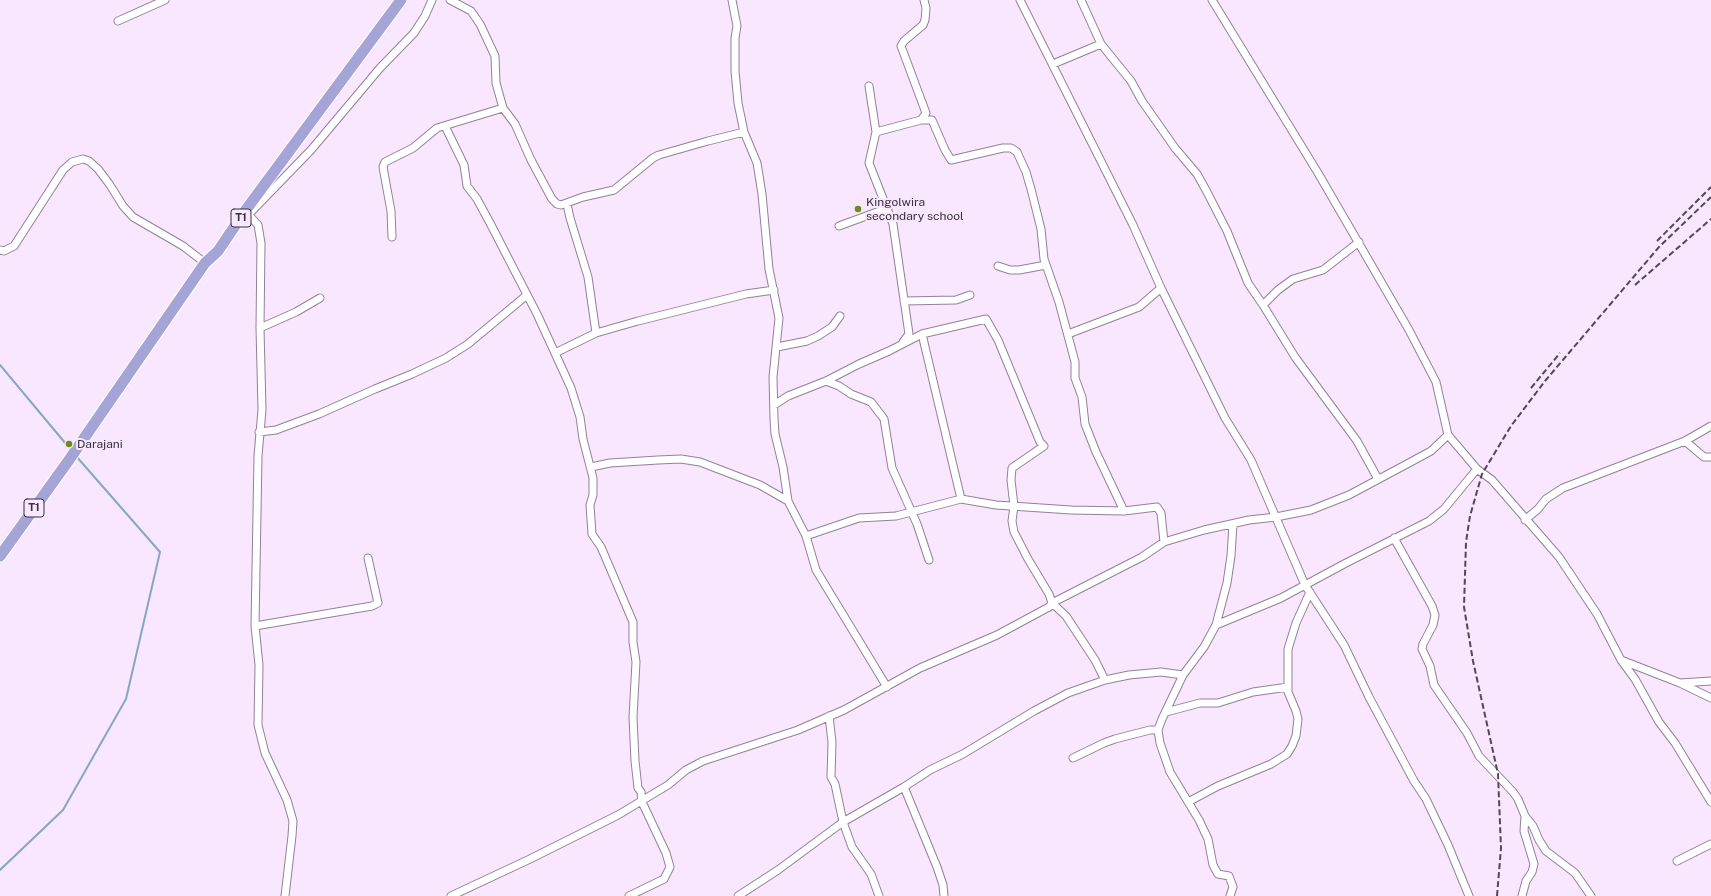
<!DOCTYPE html>
<html>
<head>
<meta charset="utf-8">
<style>
  body { margin:0 }
  canvas { display:block; background:#f8e7fe }
</style>
</head>
<body>
<canvas width="1711" height="896"></canvas>
<script>
const ctx = document.querySelector('canvas').getContext('2d');
ctx.lineJoin = 'round';
const toPath = rows => new Path2D(rows.map(r => 'M' + r).join(''));
function strokePath(path, color, width, dash) { ctx.strokeStyle = color; ctx.lineWidth = width; ctx.lineCap = dash ? 'butt' : 'round'; ctx.setLineDash(dash || []); ctx.stroke(path); }
function write(font, color, halo, rows, align = 'center') {
  ctx.font = font + ' "Public Sans",sans-serif'; ctx.lineWidth = 4; ctx.setLineDash([]); ctx.textBaseline = 'middle'; ctx.strokeStyle = halo; ctx.fillStyle = color; for (const [text, x, y, turn = 0] of rows) {
    ctx.save(); ctx.translate(x, y); ctx.rotate((+turn || 0) * Math.PI / 180); ctx.textAlign = isNaN(turn) ? turn : align; if (halo) ctx.strokeText(text, 0, 0); ctx.fillText(text, 0, 0); ctx.restore();
  }
}
const stream = toPath([
  [0,365,71,450],
  [0,870,63,810,126,699,160,552,76,456]
]);
const minor = toPath([
  [450,0,471,11,480,24,495,56,496,83,503,108,515,124,531,160,552,199,557,204,561,205,583,197,614,190,653,158,659,155,708,141,744,132],
  [732,0,737,26,735,38,735,71,738,103,744,132,757,163,762,194,769,269,779,318,773,377,774,419,775,434,783,467,788,501,806,536,816,570,887,687],
  [1020,0,1133,225,1161,288,1225,418,1251,460,1305,585,1344,645,1369,697,1414,781,1426,799,1448,845,1469,896],
  [1081,0,1101,44,1131,81,1142,101,1175,148,1197,174,1207,192,1227,231,1248,283,1263,305,1295,357,1357,441,1378,479],
  [1212,0,1318,173,1409,330,1436,382,1448,435,1477,469,1492,480,1559,557,1597,614,1621,660,1680,683,1711,681],
  [118,21,165,0],
  [1053,64,1101,44],
  [869,86,876,132,869,163,893,224,909,334,903,342],
  [921,120,926,113,901,46,904,41,923,25,925,20,926,8,924,0],
  [445,126,464,165,467,186,477,199,490,223,537,314,571,388,580,417,583,439,593,478,593,495,590,505,592,534,601,547,633,622,633,642,636,662,633,717,635,761,638,788,641,792,642,802,666,853,670,867,664,879,629,896],
  [876,132,921,120,932,120,945,150,951,160,1003,148,1011,148,1017,152,1026,172,1031,189,1041,229,1044,259,1059,302,1075,362,1075,378,1082,397,1085,424,1096,452,1124,511],
  [567,204,570,218,588,277,596,333],
  [245,211,258,225,261,243,260,328,262,410,258,456,255,626,259,665,258,725,265,753,287,800,293,821,292,836,285,896],
  [249,214,311,150,380,68,414,33,425,16,432,0],
  [839,226,888,208],
  [392,237,391,211,383,167,385,162,413,148,437,128,503,108],
  [0,250,4,251,14,246,63,170,72,162,83,159,89,161,98,169,110,185,123,206,133,217,183,246,205,263],
  [998,266,1010,270,1019,270,1046,265],
  [904,301,956,300,970,295],
  [1263,305,1278,290,1293,279,1323,270,1359,242],
  [260,328,296,312,320,298],
  [922,334,961,499],
  [1068,334,1139,307,1161,288],
  [777,347,807,341,818,336,832,327,840,316],
  [555,353,596,333,638,321,746,294,774,290],
  [826,381,839,386,851,394,871,402,881,415,884,419,892,468,917,524,929,560],
  [774,405,788,396,826,381,859,364,889,351,922,334,986,319,998,340,1040,442,1044,446,1012,468,1011,480,1014,506,1012,521,1014,532,1028,559,1049,594,1052,603,1066,616,1095,660,1105,680],
  [259,432,276,430,319,414,375,389,412,374,446,358,468,344,527,295],
  [1685,441,1704,457,1711,457],
  [591,467,610,463,658,460,681,459,700,462,760,485,788,501],
  [1525,520,1538,509,1546,499,1563,488,1685,441,1711,426],
  [806,536,859,518,896,516,961,499,996,505,1071,510,1124,511,1157,507,1161,513,1164,542],
  [1394,538,1432,606,1435,615,1433,625,1423,644,1422,649,1430,666,1434,685,1467,733,1479,756,1513,792,1518,799,1525,816,1533,826,1539,840,1546,851,1575,873,1591,896],
  [1216,625,1281,598,1346,563,1429,521,1444,509,1477,469],
  [255,626,372,606,378,603,368,558],
  [1621,660,1635,679,1659,722,1675,743,1711,802],
  [1680,683,1711,698],
  [1166,712,1200,703,1218,703,1253,692,1288,687],
  [829,716,832,742,831,777,835,784,843,822,852,847,871,874,879,896],
  [1073,758,1104,743,1115,739,1150,730,1158,730],
  [904,787,937,867,943,885,944,896],
  [1188,802,1218,786,1271,764,1287,754,1292,746,1296,736,1298,719,1296,711,1288,692,1288,649,1296,623,1310,592],
  [1677,861,1711,844],
  [451,896,530,859,618,815,668,785,686,770,703,761,798,730,844,710,920,668,997,635,1049,607,1052,603,1142,557,1164,542,1204,530,1249,520,1276,517,1311,510,1349,495,1407,464,1431,451,1448,435],
  [738,896,778,870,843,822,904,787,930,770,963,754,1034,711,1068,693,1105,680,1129,675,1161,672,1183,675],
  [1230,896,1233,887,1229,876,1218,874,1213,865,1208,839,1199,820,1170,772,1160,743,1158,730,1162,719,1183,675,1204,647,1216,625,1227,583,1231,556,1233,524],
  [1522,896,1526,881,1532,872,1534,864,1524,831,1525,816]
]);
const trunk = toPath([
  [0,556,69,460,205,263,218,251,245,211,401,0]
]);
const rail = toPath([
  [1657,241,1711,187],
  [1635,285,1711,219],
  [1531,388,1560,353],
  [1497,896,1501,848,1498,774,1473,661,1464,607,1466,542,1470,516,1482,474,1511,426,1545,381,1659,247,1711,197]
]);
const markers = [
  [858,209,4,"#698e19"],
  [69,444,4,"#698e19"]
];
const shields = [
  [241,218,20],
  [34,508,20]
];
const shieldNames = [
  ["T1",241,218],
  ["T1",34,508]
];
const poiNames = [
  ["Kingolwira",866,202],
  ["secondary school",866,216],
  ["Darajani",77,444]
];
strokePath(stream, '#87a6c6', 2);
strokePath(minor, '#93809a', 9);
strokePath(trunk, '#fff', 13);
strokePath(minor, '#fff', 7);
strokePath(trunk, '#a4a4d6', 11);
strokePath(rail, '#524955', 2, [6, 3]);
for (const [x, y, r, color] of markers) { const dot = new Path2D(); dot.arc(x, y, r, 0, 2 * Math.PI); ctx.fillStyle = color; ctx.fill(dot); strokePath(dot, '#f8e7fe', 1.5); }
for (const [x, y, w] of shields) { const box = new Path2D(); box.roundRect(x - w / 2, y - 9, w, 18, 3); ctx.fillStyle = '#f8e7fe'; ctx.fill(box); strokePath(box, '#38303b', 1); }
write('bold 11px', '#38303b', null, shieldNames);
write('12px', '#38303b', '#f8e7fe', poiNames, 'left');
</script>
</body>
</html>
